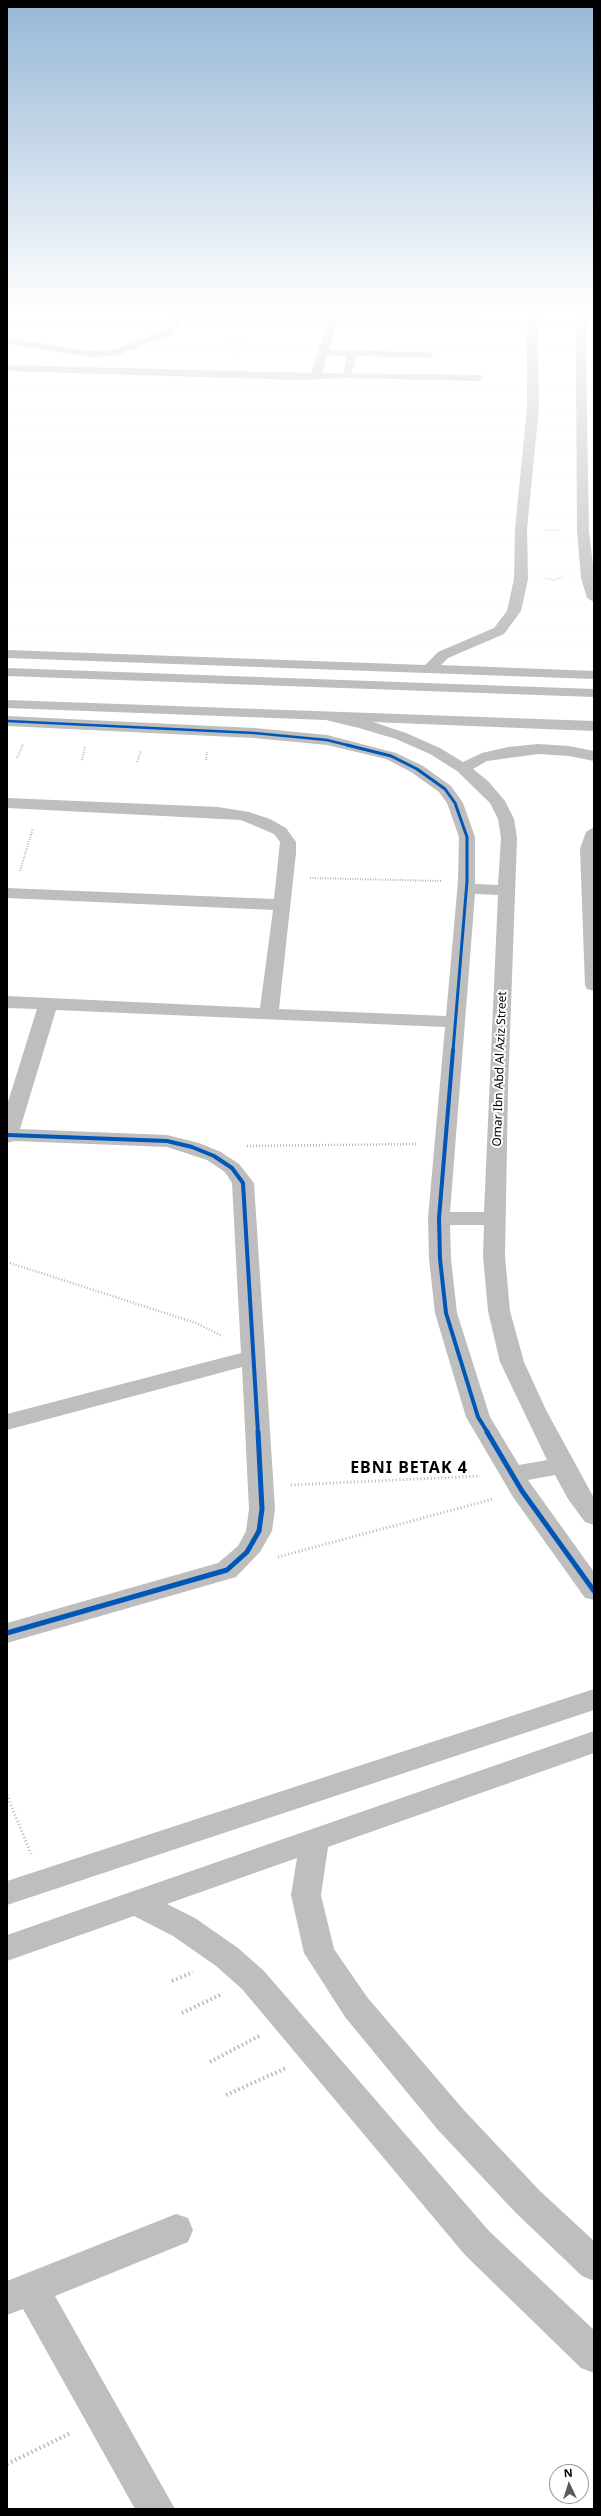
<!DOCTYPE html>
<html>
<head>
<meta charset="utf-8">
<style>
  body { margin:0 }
  #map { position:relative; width:601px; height:2516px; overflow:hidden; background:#fff; font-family:"Noto Sans",sans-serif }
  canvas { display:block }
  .frame { position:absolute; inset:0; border:8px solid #000; pointer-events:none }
  .north { position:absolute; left:549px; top:2464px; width:40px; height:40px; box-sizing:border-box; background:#fff; border:1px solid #999; border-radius:50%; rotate:356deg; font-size:11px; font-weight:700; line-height:16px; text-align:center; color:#000 }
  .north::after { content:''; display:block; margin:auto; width:14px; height:18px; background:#595959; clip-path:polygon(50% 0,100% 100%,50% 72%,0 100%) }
</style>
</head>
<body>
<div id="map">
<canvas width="601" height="2516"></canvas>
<div class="frame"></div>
<div class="north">N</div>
</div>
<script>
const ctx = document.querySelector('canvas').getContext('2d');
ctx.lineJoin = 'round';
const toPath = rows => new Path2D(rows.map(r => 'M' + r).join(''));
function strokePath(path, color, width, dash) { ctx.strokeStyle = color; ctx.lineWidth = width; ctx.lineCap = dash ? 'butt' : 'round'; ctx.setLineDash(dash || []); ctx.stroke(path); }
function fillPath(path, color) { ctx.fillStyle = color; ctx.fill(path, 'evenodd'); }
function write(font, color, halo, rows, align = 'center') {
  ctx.font = font + ' "Noto Sans",sans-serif'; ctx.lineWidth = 4; ctx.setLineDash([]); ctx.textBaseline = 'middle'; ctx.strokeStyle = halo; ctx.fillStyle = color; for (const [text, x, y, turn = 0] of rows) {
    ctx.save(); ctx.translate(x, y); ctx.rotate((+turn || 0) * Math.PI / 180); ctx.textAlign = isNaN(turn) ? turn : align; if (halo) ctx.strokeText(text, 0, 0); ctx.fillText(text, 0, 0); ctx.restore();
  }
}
const pathFar5 = toPath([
  [243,336,248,339,231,339,243,336],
  [224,337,232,337],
  [220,347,237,350],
  [234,354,246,340]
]);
const pathFar4 = toPath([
  [545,530,560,530],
  [545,578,554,580,563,577],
  [22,746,23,744]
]);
const pathFar3 = toPath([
  [17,758,23,745],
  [82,760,85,747],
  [206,760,207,752],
  [137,762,141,751],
  [20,871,33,828],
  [310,878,441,881]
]);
const pathFar2 = toPath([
  [247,1146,418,1144],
  [7,1262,196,1323,222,1336]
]);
const pathFar1 = toPath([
  [291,1485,480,1476],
  [278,1557,493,1499],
  [7,1795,31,1854]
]);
const path = toPath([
  [172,1981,193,1972],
  [182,2013,222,1994],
  [210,2062,259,2036],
  [226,2095,286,2068],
  [7,2464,71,2433]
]);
const service = toPath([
  [323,350,430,352,434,355,430,358,356,356,351,375,347,378,343,375,347,356,320,355,320,351,323,350]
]);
const minor = toPath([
  [179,309,472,317,476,318,476,322,338,320,322,373,479,375,484,378,479,381,347,378,299,380,7,371,7,365,311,373,328,319,185,316,173,334,115,356,88,357,7,344,7,338,88,351,114,350,165,330,179,309],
  [530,309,540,309,537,323,539,408,527,529,528,579,521,611,504,634,448,658,441,665,594,671,594,679,7,658,7,650,425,665,438,652,494,628,507,611,514,579,515,529,527,408,527,323,530,309],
  [580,309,590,309,587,323,586,360,589,531,594,573,594,602,587,598,581,578,577,531,576,360,577,323,580,309],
  [7,668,594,689,594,697,7,676,7,668],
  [7,700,594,721,594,731,373,722,406,733,440,748,463,762,482,753,508,747,538,744,569,746,594,751,594,761,569,756,538,754,487,761,473,769,488,781,505,801,514,819,517,838,508,1089,505,1256,510,1311,524,1362,546,1410,594,1498,594,1525,585,1522,568,1499,555,1475,528,1480,594,1572,594,1600,585,1598,513,1497,466,1417,435,1313,429,1259,428,1218,445,1027,56,1010,20,1129,167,1135,199,1143,221,1152,239,1164,254,1183,275,1509,272,1531,260,1552,236,1577,7,1643,7,1623,218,1563,238,1546,246,1531,249,1509,242,1367,7,1430,7,1414,241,1353,232,1183,225,1172,207,1160,167,1147,14,1141,7,1143,7,1105,37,1009,7,1008,7,996,260,1008,273,910,7,898,7,888,274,899,280,842,274,834,241,820,7,808,7,798,218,807,249,812,270,819,286,828,296,842,296,853,279,1009,446,1016,458,881,459,837,447,803,439,792,411,772,386,759,327,745,254,738,7,726,7,716,254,728,327,735,396,753,423,766,451,786,463,803,475,837,475,884,498,885,501,838,498,819,490,803,457,771,430,754,396,739,359,728,326,720,7,708,7,700],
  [475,894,498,895,484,1212,450,1212,475,894],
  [450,1225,484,1225,483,1256,488,1311,500,1362,547,1460,519,1465,490,1417,457,1313,451,1259,450,1225],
  [594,827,594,991,587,989,585,985,580,849,586,832,594,827],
  [594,1689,594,1710,7,1905,7,1881,594,1689],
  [594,1731,594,1753,328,1847,321,1895,334,1949,367,1997,462,2108,539,2190,594,2241,594,2281,582,2276,515,2212,438,2130,345,2017,304,1953,291,1895,297,1858,167,1904,195,1918,238,1948,264,1971,489,2231,594,2330,594,2373,581,2368,465,2255,242,1989,216,1966,173,1936,134,1916,7,1961,7,1935,594,1731],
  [176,2214,188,2218,193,2230,188,2242,55,2296,175,2509,135,2509,23,2309,7,2315,7,2281,176,2214]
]);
const cyclewayFar3 = toPath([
  [7,721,254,733,327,740,351,746]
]);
const cyclewayFar2 = toPath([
  [347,745,391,756,417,769,445,789,455,803,467,837,467,881,453,1051]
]);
const cyclewayFar1 = toPath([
  [453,1050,439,1218,440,1259,446,1313,478,1417,488,1433],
  [8,1135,167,1141,192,1147,214,1156,232,1168,243,1183,258,1433]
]);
const cycleway = toPath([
  [487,1432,522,1491,594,1591],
  [7,1633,227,1570,247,1552,259,1531,262,1509,258,1432]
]);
const streetNames = [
  ["Omar Ibn Abd Al Aziz Street",500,1069,-88]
];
const districtNames = [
  ["EBNI BETAK 4",409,1468]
];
strokePath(pathFar5, '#b8b8b8', 1, [0.5, 1]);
strokePath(pathFar4, '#b8b8b8', 1.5, [0.5, 1]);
strokePath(pathFar3, '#b8b8b8', 2, [1, 1.5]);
strokePath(pathFar2, '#b8b8b8', 2.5, [1, 2]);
strokePath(pathFar1, '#b8b8b8', 3, [1, 2.5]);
strokePath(path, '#b8b8b8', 4, [1.5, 3]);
fillPath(service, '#bebebe');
fillPath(minor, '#bebebe');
strokePath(cyclewayFar3, '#0057b8', 2.5);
strokePath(cyclewayFar2, '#0057b8', 3);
strokePath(cyclewayFar1, '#0057b8', 4);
strokePath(cycleway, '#0057b8', 5);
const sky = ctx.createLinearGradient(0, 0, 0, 662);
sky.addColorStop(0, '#96b7d6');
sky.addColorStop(0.47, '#fff');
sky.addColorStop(1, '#ffffff00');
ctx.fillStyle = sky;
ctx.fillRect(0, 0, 601, 662);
write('12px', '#000', '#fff', streetNames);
ctx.letterSpacing = '1px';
write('bold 16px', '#000', '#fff', districtNames);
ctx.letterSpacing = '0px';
</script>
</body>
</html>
